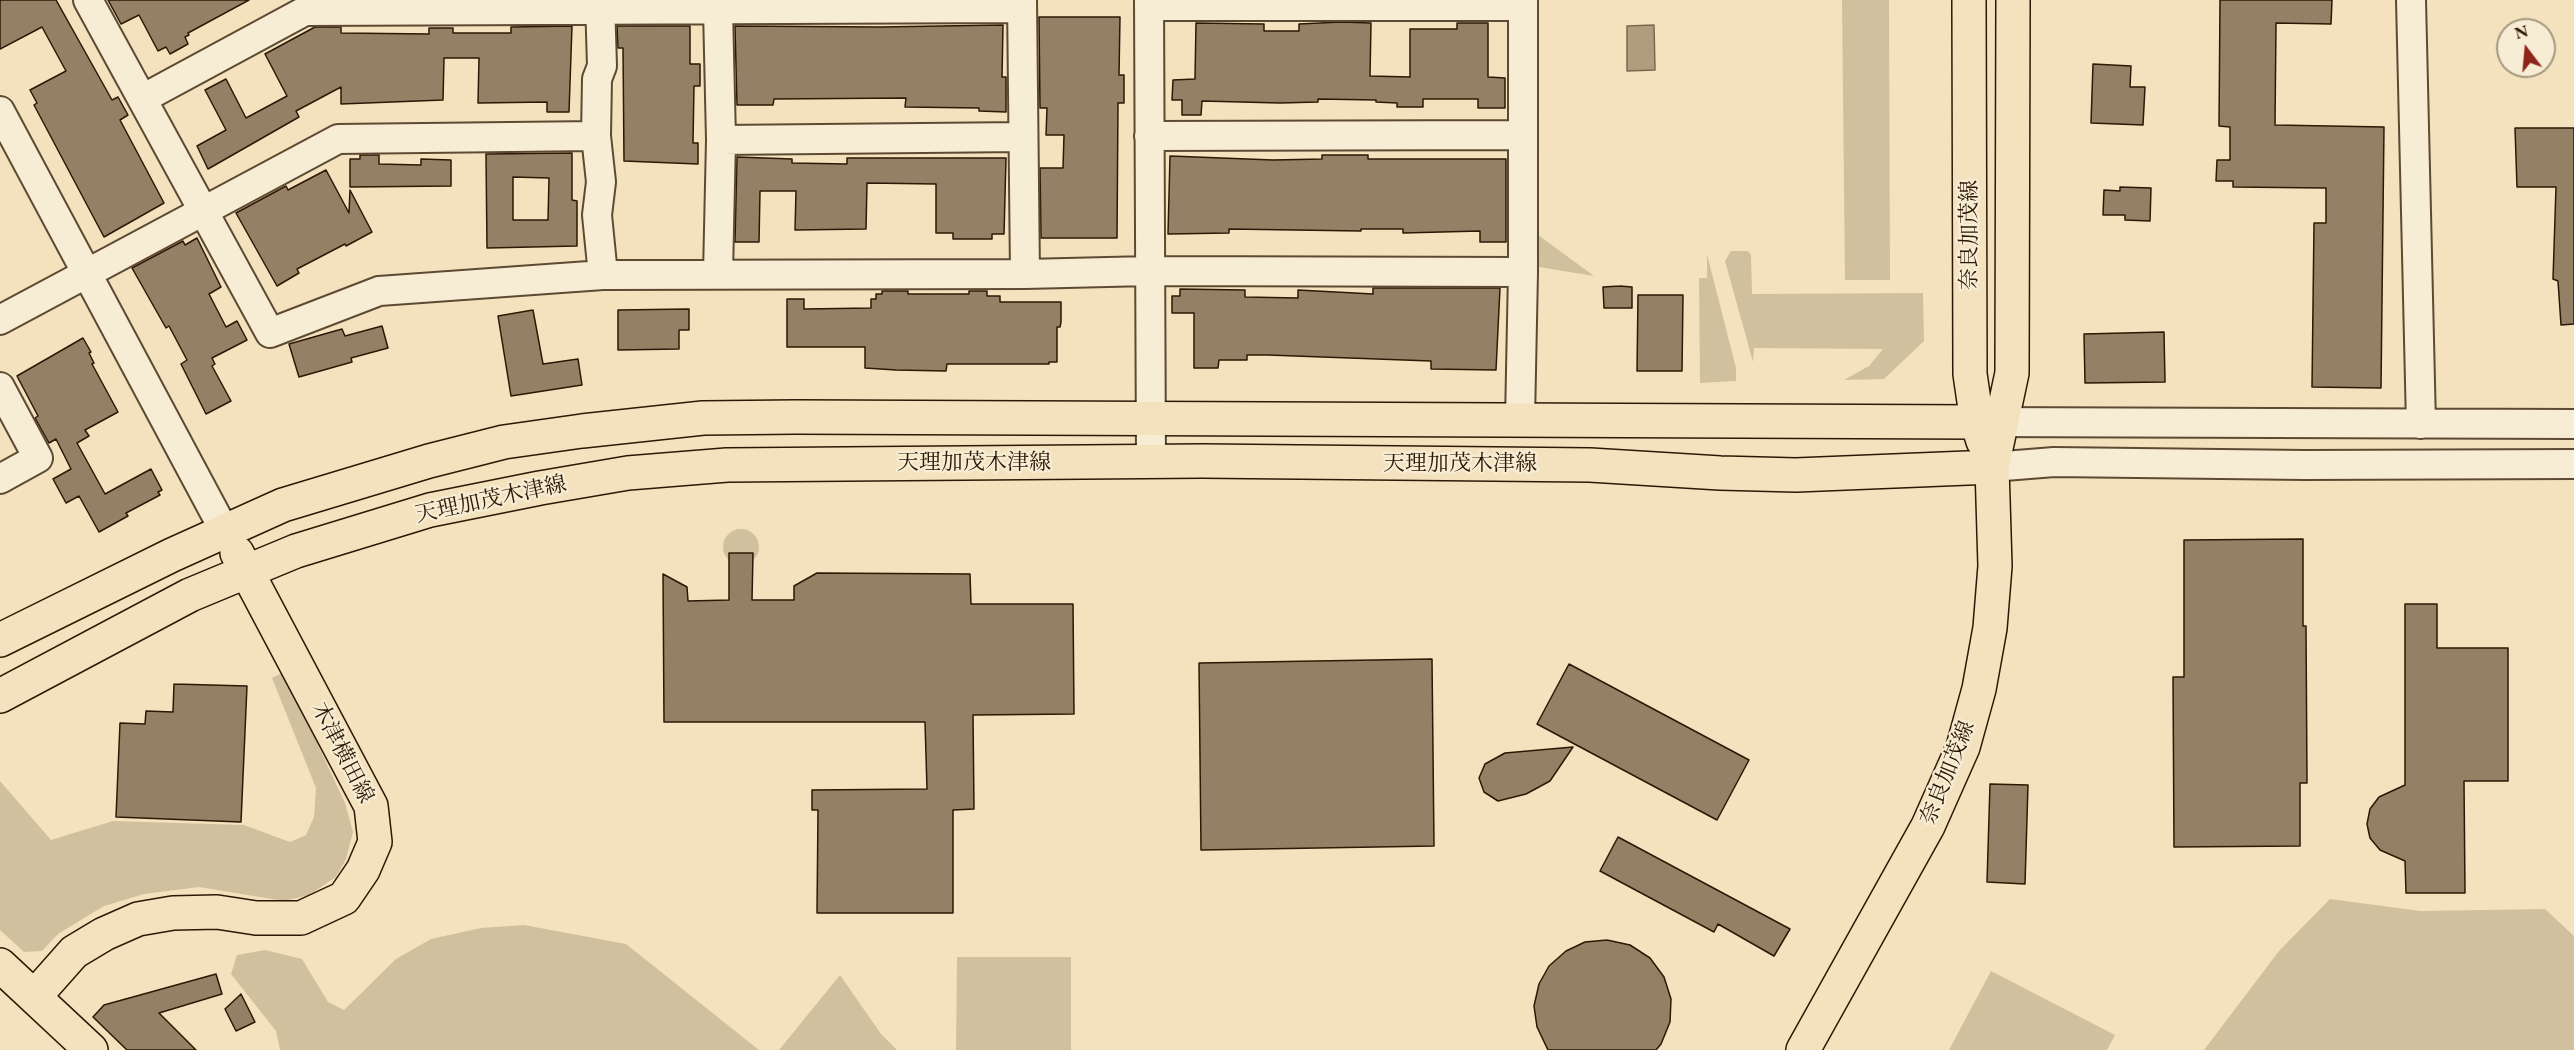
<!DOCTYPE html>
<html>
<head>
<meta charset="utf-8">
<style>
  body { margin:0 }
  #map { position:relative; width:2574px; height:1050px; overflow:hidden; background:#f3e2bd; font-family:"EB Garamond",serif }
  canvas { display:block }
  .north { position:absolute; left:2496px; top:18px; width:60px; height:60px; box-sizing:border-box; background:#f7ecd4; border:2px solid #a69781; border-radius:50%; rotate:344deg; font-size:16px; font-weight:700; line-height:24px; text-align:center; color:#2d1805 }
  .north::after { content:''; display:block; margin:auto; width:21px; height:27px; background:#8f2418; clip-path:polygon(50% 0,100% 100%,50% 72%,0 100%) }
</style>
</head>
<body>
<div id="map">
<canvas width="2574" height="1050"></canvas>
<div class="north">N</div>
</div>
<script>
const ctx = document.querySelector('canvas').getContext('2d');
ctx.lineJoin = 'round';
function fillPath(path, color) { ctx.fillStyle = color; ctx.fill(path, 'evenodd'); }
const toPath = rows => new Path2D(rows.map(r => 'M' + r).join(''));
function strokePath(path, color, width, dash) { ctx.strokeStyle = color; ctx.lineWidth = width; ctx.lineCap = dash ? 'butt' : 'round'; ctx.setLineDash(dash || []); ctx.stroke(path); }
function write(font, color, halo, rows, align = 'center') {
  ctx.font = font + ' "EB Garamond","Noto Serif JP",serif'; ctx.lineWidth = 4.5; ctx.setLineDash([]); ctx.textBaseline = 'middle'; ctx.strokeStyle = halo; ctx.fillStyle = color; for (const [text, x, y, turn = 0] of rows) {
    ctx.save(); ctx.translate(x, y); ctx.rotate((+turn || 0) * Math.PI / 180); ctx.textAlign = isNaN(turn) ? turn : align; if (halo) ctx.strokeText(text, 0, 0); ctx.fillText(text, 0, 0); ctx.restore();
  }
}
const green = toPath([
  [1842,0,1889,0,1890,280,1845,280],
  [1534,232,1594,276,1533,266],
  [1731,251,1748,251,1751,255,1752,294,1923,293,1924,341,1884,379,1844,380,1869,366,1883,349,1754,348,1753,362,1725,261],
  [1707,254,1736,368,1736,381,1700,383,1699,278,1707,278],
  '723 547a18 18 0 1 1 36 0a18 18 0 1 1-36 0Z',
  [284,672,345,803,353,832,346,859,336,877,309,895,284,901,199,887,144,894,104,906,58,934,42,951,24,952,0,930,0,781,51,840,113,821,244,825,290,842,306,835,314,817,316,788,272,678],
  [2330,899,2420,911,2545,909,2574,936,2574,1050,2204,1050,2279,951],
  [524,925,626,944,759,1050,280,1050,276,1031,231,974,237,955,265,950,302,959,328,1002,344,1010,396,959,431,939,481,928],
  [957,957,1071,957,1071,1050,956,1050],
  [1991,971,2115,1035,2107,1050,1949,1050],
  [840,975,881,1034,897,1050,779,1050]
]);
const water = toPath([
  [1654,25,1655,70,1627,71,1627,26,1654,25]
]);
const building = toPath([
  [0,0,56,0,112,100,118,97,128,115,120,120,164,203,104,237,34,105,37,103,30,90,66,71,42,27,0,49,0,0],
  [108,0,249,0,188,33,189,35,185,37,188,44,170,54,166,47,158,51,139,15,121,24,108,0],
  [2220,0,2332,0,2331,24,2276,23,2275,125,2384,127,2381,388,2312,387,2314,223,2326,223,2326,188,2233,187,2233,181,2216,181,2217,160,2230,160,2230,127,2219,126,2220,0],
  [1039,17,1120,17,1119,75,1124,75,1124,103,1118,103,1117,238,1041,238,1040,168,1063,168,1064,135,1046,135,1047,108,1040,108,1039,17],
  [1341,22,1371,23,1370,76,1410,77,1410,29,1457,29,1457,23,1488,23,1488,77,1505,78,1505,108,1478,108,1478,99,1423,99,1423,107,1397,107,1397,103,1376,102,1376,100,1318,99,1318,102,1280,103,1202,101,1201,115,1182,115,1182,100,1172,100,1173,80,1195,79,1196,23,1264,24,1264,31,1299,31,1299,24,1341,22],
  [1003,25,1002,77,1006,77,1006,112,979,111,979,108,905,107,906,98,774,99,773,105,737,105,735,26,880,27,1003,25],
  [572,26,569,112,547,112,547,102,478,103,479,58,444,58,443,100,341,104,341,87,296,111,299,117,208,169,197,146,226,130,205,90,226,79,246,118,287,96,265,54,315,27,341,27,341,33,429,34,429,28,453,28,453,33,511,33,511,27,572,26],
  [617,26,690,26,690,64,700,64,700,86,694,86,693,143,698,143,698,164,624,161,623,48,618,48,617,26],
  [2093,64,2131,66,2130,87,2145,87,2143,125,2091,123,2093,64],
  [2515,128,2574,128,2574,324,2561,325,2558,281,2553,279,2556,187,2517,187,2515,128],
  [572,153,572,200,577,201,577,246,487,248,486,154,572,153],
  [513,177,549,178,548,220,513,220,513,177],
  [360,155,379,155,379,164,421,165,421,159,451,160,451,186,350,187,350,159,360,159,360,155],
  [1322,155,1368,155,1368,159,1506,159,1506,242,1480,242,1480,231,1403,233,1403,229,1361,229,1361,231,1229,229,1229,233,1168,234,1170,156,1273,160,1322,159,1322,155],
  [737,157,792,159,792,163,847,164,847,158,1006,158,1004,234,992,234,992,239,953,239,953,233,936,233,936,184,867,183,866,229,795,230,796,191,760,191,759,242,735,242,737,157],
  [326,170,349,213,350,190,372,232,346,246,345,244,297,269,299,273,277,286,236,213,286,186,288,190,326,170],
  [2120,187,2151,188,2150,221,2125,220,2125,215,2103,215,2104,190,2120,191,2120,187],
  [197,238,221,287,209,294,226,327,237,321,247,340,212,358,215,364,212,366,231,401,206,414,181,364,187,360,169,326,166,328,132,268,183,241,185,245,197,238],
  [1620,286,1632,287,1632,308,1604,308,1603,287,1620,286],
  [1373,288,1500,288,1496,370,1431,369,1431,361,1268,355,1247,355,1247,360,1219,360,1218,368,1194,368,1194,313,1172,313,1172,296,1180,296,1180,289,1245,290,1245,297,1298,298,1298,290,1373,294,1373,288],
  [882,291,908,291,908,294,969,294,969,291,987,291,987,296,1000,296,1000,302,1061,302,1061,322,1060,327,1057,327,1057,362,1049,362,1049,364,947,364,946,371,896,370,865,368,865,347,787,347,787,299,804,299,804,309,871,308,871,299,876,299,876,294,882,294,882,291],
  [1638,295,1683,295,1682,371,1637,371,1638,295],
  [689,309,689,330,679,330,679,349,618,350,618,310,689,309],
  [533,310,543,364,578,359,582,385,511,396,498,316,533,310],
  [382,326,388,348,351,358,352,362,299,377,289,344,342,329,345,336,382,326],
  [2164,332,2165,382,2085,383,2084,334,2164,332],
  [83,338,91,352,89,353,94,363,92,364,118,412,85,430,89,436,77,443,105,494,151,469,162,490,158,492,160,495,126,513,128,516,99,532,79,496,66,503,53,479,71,469,56,439,49,443,35,418,38,416,17,376,83,338],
  [2303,539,2303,626,2306,626,2307,783,2300,783,2300,846,2174,847,2173,677,2184,677,2184,540,2303,539],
  [729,553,753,553,752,600,794,600,794,586,817,573,970,574,971,604,1073,604,1074,714,973,715,974,809,953,810,953,913,817,913,818,810,812,810,812,790,927,789,925,722,664,722,663,574,687,587,688,601,729,600,729,553],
  [2405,604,2437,604,2437,648,2508,648,2508,781,2464,781,2465,893,2406,893,2405,861,2380,850,2370,838,2367,824,2370,809,2379,797,2405,785,2405,604],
  [1432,659,1434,846,1201,850,1199,663,1432,659],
  [1569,664,1749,760,1717,820,1537,724,1569,664],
  [174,684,247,686,241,822,116,817,120,723,145,724,146,711,173,712,174,684],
  [1573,747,1550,781,1526,794,1498,801,1484,792,1479,778,1485,764,1505,753,1573,747],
  [1990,784,2028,785,2025,884,1987,882,1990,784],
  [1618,837,1790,929,1774,956,1718,924,1714,932,1600,871,1618,837],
  [1607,940,1630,945,1650,958,1664,977,1671,999,1670,1022,1661,1044,1656,1050,1548,1050,1537,1027,1534,1006,1539,984,1549,966,1566,951,1585,942,1607,940],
  [216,974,222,994,159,1013,196,1050,127,1050,93,1017,104,1005,216,974],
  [241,994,255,1022,236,1031,225,1009,241,994]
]);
const minor = toPath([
  [88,0,270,333,379,291,603,275,1025,274,1149,271,1523,272],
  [600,0,602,66,597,79,596,136,601,182,597,215,603,275],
  [1022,0,1025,274],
  [1149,0,1151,462],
  [2411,0,2421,424],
  [1149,6,1523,6],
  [142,99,305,11,1022,8],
  [0,111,224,530],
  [1149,136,1522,135],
  [721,140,1022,137],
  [718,274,721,140,718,9],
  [0,320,338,139,596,136],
  [0,387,38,458,0,479],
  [1520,420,1523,272,1523,0],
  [1979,422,2574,424],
  [1992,467,2054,462,2305,465,2574,464]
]);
const major = toPath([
  [1969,0,1970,374,1977,422,1983,441],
  [0,640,172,555,283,505,429,461,504,442,582,431,703,418,796,417,1977,422],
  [0,696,190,595,296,551,430,510,540,488,628,473,727,465,1202,461,1590,465,1720,473,1796,475,1992,467],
  [0,965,91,1050],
  [35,996,74,952,104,934,138,919,173,913,217,912,256,918,301,918,344,898,363,870,375,842,371,806,237,553],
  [1803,1050,1928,826,1963,747,1979,689,1990,628,1995,566,1992,467,2012,373,2013,0]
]);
const streetNames = [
  ["奈良加茂線",1970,235,-90],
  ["天理加茂木津線",974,463],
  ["天理加茂木津線",1460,464],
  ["天理加茂木津線",491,500,-12],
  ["木津横田線",342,753,63],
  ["奈良加茂線",1948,773,-68]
];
fillPath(green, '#d1c09e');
fillPath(water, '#b09d7e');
strokePath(water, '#7c684e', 1.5);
fillPath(building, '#948165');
strokePath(building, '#2d1805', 1.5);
strokePath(minor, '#5e4a33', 32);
strokePath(major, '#2d1805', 36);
strokePath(minor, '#f7ecd4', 28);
strokePath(major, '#f3e2bd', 33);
write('22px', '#2d1805', '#f7ecd4', streetNames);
</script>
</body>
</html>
